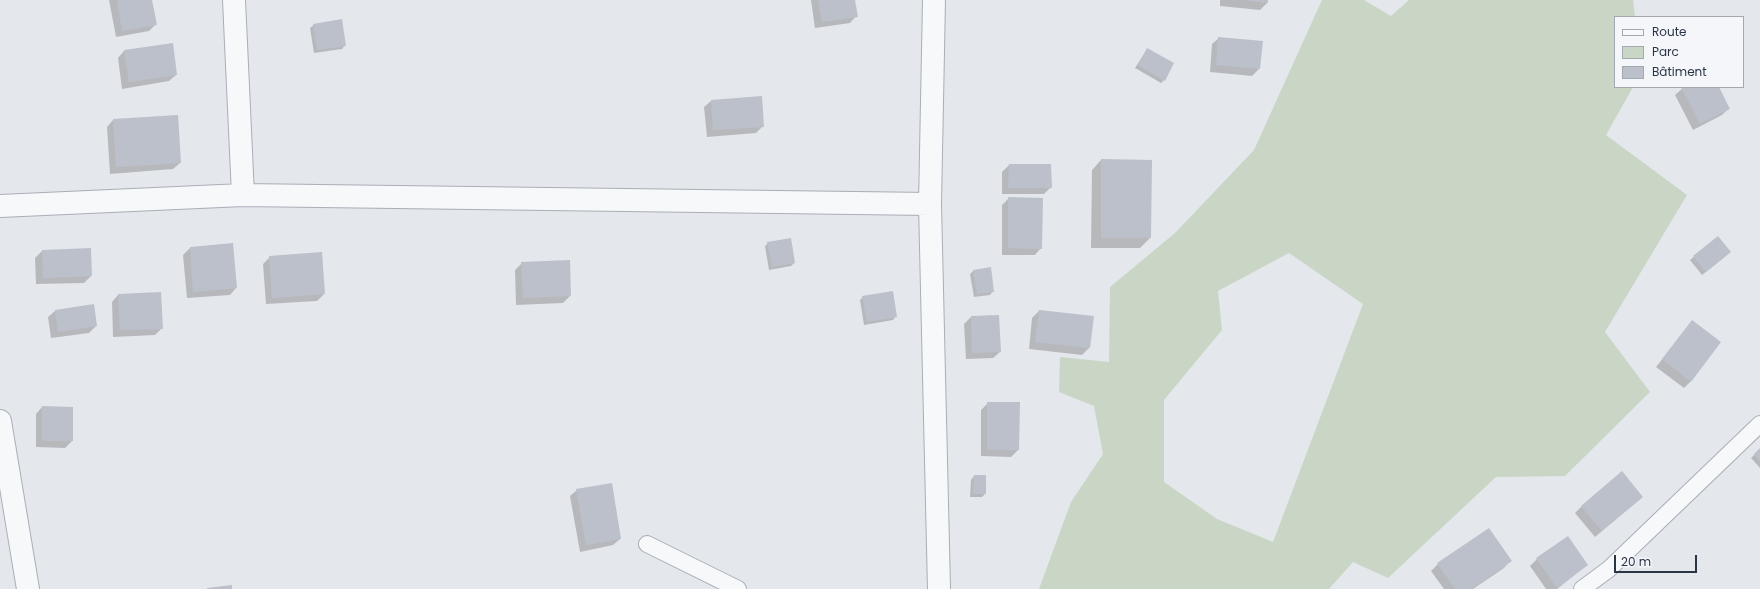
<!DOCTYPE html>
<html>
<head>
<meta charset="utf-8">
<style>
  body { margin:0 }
  #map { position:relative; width:1760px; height:589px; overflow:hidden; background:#e4e7ec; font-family:Poppins,sans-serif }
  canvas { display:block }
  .legend { position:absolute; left:1614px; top:16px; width:130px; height:72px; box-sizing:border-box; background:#f4f6f9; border:1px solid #a4a8b1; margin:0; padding:5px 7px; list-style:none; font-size:12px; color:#2b3445 }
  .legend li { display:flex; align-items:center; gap:8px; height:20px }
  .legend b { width:20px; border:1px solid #a4a8b1 }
  .scale { position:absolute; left:1614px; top:555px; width:83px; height:18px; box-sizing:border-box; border:2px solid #2b3445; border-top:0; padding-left:5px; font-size:12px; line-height:14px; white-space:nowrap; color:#2b3445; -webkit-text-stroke:3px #f4f6f9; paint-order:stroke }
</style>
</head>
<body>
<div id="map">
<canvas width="1760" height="589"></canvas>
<ul class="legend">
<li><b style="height:5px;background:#f7f8fa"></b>Route</li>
<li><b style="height:11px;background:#c9d6c5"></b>Parc</li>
<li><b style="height:11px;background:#bbc0ca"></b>Bâtiment</li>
</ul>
<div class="scale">20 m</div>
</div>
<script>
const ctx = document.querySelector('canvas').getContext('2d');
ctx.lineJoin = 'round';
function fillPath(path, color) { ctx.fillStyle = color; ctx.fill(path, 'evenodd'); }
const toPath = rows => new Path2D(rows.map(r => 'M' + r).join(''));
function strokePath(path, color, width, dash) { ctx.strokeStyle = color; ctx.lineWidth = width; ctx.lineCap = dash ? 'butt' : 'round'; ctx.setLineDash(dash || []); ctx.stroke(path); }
const green = toPath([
  [1322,0,1364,0,1391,16,1409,0,1633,0,1635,17,1615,17,1615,87,1633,87,1606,135,1687,195,1605,332,1650,392,1565,476,1496,477,1388,578,1353,562,1329,589,1039,589,1071,502,1103,454,1094,406,1059,392,1060,357,1109,362,1110,287,1175,233,1254,150],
  [1289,253,1363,304,1273,542,1217,519,1164,482,1164,400,1222,330,1218,291]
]);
const shadow = toPath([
  [109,0,151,0,156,24,149,31,116,37],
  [811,0,854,0,856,16,850,23,815,28],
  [1220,0,1267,0,1267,3,1260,10,1220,6],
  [314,25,345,45,342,49,314,53,310,28],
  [1219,38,1259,69,1252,76,1210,72,1212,44],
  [1147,49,1164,80,1161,83,1135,68],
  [124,51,176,75,169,81,122,89,118,58],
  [1684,87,1718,87,1728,109,1722,115,1693,130,1675,95],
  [711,101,763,126,756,133,707,137,704,107],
  [113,120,180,163,173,169,110,174,107,127],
  [1101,160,1150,238,1140,248,1091,248,1092,170],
  [1009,165,1051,187,1044,194,1002,194,1002,172],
  [1009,198,1041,248,1035,255,1002,255,1002,205],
  [1718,237,1727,255,1702,275,1690,260],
  [768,243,794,263,791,266,769,270,765,246],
  [232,244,236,288,230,295,187,298,183,255,190,248],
  [90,249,91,276,84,283,36,284,35,258,42,251],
  [270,257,324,294,317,301,266,304,263,264],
  [522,263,570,296,563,303,516,305,515,270],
  [973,271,993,291,990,295,974,297,970,274],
  [118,295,162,328,155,335,113,337,112,302],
  [863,297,896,316,893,320,864,325,860,300],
  [93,306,96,326,89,333,51,338,48,317,55,311],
  [1039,311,1089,348,1082,355,1029,349,1032,318],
  [971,317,1000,352,993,358,966,359,964,324],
  [1692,322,1691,381,1684,388,1656,367],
  [988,403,1018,450,1011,457,981,456,981,410],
  [42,407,72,441,65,448,36,447,36,414],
  [1760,449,1760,468,1751,458],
  [974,476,985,494,982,497,970,497,971,480],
  [577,490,620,539,613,545,580,552,570,496],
  [1635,503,1595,537,1575,513,1582,506],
  [1567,537,1587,565,1557,589,1546,589,1530,566,1537,559],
  [1510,561,1504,568,1473,589,1444,589,1431,571,1438,564]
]);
const building = toPath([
  [117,0,152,0,157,25,122,31],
  [818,0,855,0,858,17,822,22],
  [1243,0,1268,0,1268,3],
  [342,19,346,46,317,50,313,24],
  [1218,37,1263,41,1260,69,1216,65],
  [173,43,177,75,129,82,124,50],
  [1147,48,1174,63,1165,81,1138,65],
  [1681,87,1719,87,1730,109,1700,124],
  [762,96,764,127,713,130,711,100],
  [178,115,181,163,116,167,113,119],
  [1101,159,1152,160,1151,238,1101,238],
  [1009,164,1051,164,1052,188,1008,188],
  [1008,197,1043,198,1042,249,1008,248],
  [1718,236,1731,252,1706,272,1693,256],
  [791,238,795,263,772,267,767,242],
  [233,243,237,288,193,292,190,247],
  [91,248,92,276,43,278,42,250],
  [322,252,325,294,272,298,269,256],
  [570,260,571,296,523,298,521,262],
  [991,267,994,292,977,294,973,270],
  [893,291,897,317,867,322,862,296],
  [161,292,163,329,120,330,118,294],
  [94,304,97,326,58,332,55,310],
  [1039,310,1094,316,1090,348,1035,342],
  [999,315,1001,352,972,353,971,316],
  [1692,320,1721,342,1691,382,1662,359],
  [987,402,1020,402,1019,450,987,450],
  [42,406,73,407,73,441,42,441],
  [1760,448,1760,461,1754,454],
  [1622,471,1643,497,1602,531,1581,506],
  [974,475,986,475,986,494,973,494],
  [612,483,621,539,586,545,576,489],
  [1489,528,1512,561,1471,589,1455,589,1437,563],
  [1568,536,1588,565,1557,588,1536,558],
  [232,585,232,589,207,589,207,588]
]);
const service = toPath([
  [647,544,738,589],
  [1582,589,1609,569,1760,424]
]);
const minor = toPath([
  [234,0,243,195],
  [934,0,930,204,939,589],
  [0,206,243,195,930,204],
  [0,421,28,589]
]);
fillPath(green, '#c9d6c5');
fillPath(shadow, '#0003');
fillPath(building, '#bbc0ca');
strokePath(service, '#a9aeb7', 18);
strokePath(minor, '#a9aeb7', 24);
strokePath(service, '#f7f8fa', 16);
strokePath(minor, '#f7f8fa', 22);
</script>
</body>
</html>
